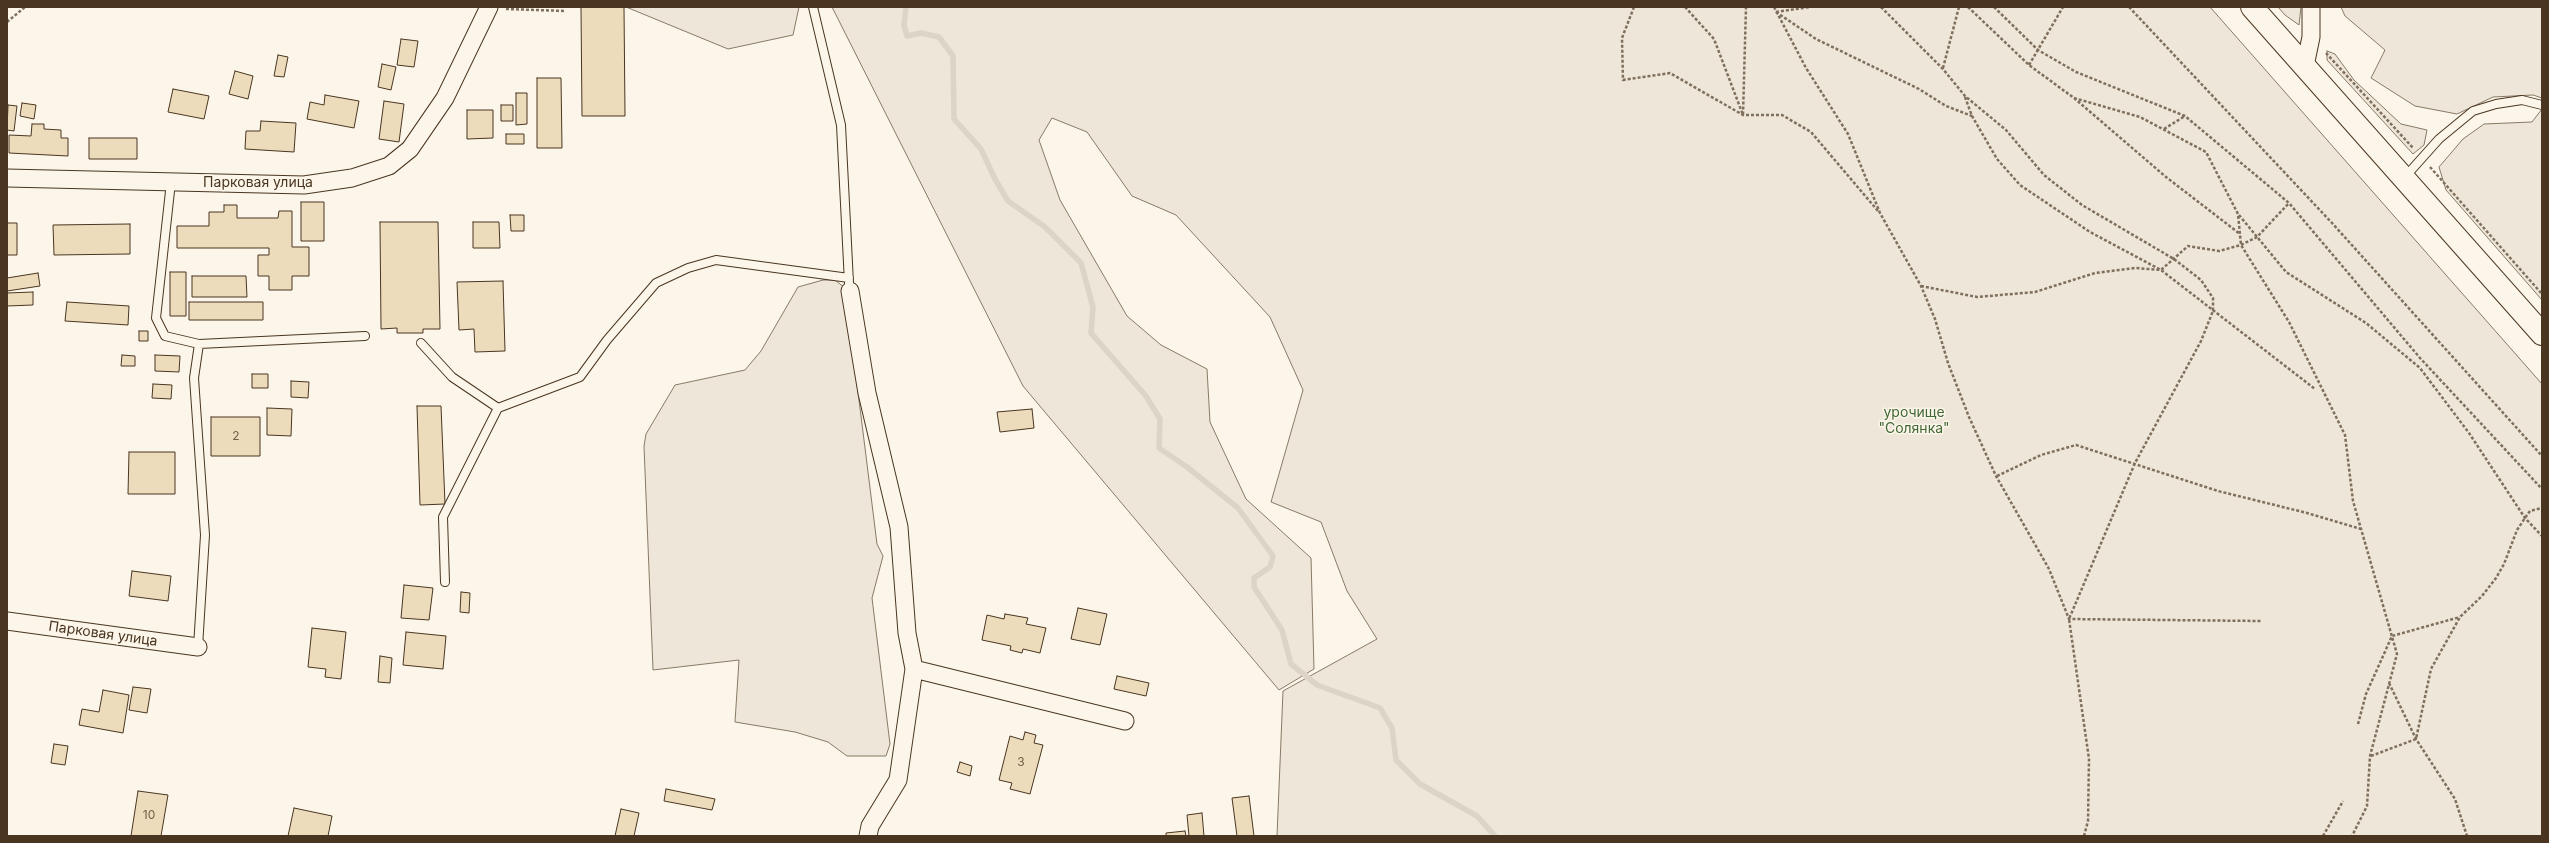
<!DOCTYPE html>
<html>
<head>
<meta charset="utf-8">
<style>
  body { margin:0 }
  #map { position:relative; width:2549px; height:843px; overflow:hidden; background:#fbf6e9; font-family:Inter,sans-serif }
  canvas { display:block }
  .frame { position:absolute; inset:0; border:8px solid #4a3520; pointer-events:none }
</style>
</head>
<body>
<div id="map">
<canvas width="2549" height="843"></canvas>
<div class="frame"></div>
</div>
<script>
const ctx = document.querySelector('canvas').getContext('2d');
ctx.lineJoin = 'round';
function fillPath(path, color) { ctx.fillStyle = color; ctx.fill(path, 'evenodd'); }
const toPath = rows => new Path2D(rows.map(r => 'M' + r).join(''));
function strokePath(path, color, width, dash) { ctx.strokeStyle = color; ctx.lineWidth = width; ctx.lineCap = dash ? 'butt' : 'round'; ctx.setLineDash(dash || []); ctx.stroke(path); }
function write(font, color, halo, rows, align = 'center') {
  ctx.font = font + ' Inter,sans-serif'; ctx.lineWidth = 3; ctx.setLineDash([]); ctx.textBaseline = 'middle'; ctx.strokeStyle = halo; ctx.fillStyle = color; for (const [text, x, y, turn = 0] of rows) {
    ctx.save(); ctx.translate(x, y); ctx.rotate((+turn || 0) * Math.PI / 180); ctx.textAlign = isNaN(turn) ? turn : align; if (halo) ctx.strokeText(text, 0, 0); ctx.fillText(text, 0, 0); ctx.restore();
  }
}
const green = toPath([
  [626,7,799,7,793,35,728,49,626,7],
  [832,7,2210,7,2542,384,2542,836,1277,836,1283,691,1377,639,1347,591,1321,522,1271,502,1303,390,1270,317,1176,215,1132,196,1087,132,1052,118,1039,140,1060,200,1127,316,1161,345,1207,369,1210,422,1246,499,1311,558,1314,669,1279,690,1023,386,832,7],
  [2278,7,2301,7,2299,25,2285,15,2278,7],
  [2341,7,2542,7,2542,98,2533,95,2493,97,2457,114,2415,106,2371,78,2385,50,2345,16,2341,7],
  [2327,51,2335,54,2354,80,2401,124,2427,130,2424,145,2413,154,2327,60,2327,51],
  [2542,109,2542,300,2446,190,2439,167,2463,139,2484,124,2532,122,2542,109],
  [823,280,835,280,845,288,877,544,883,556,872,598,890,744,886,756,847,756,828,742,795,732,735,722,739,660,653,670,644,446,646,434,675,385,745,370,761,351,798,287,823,280]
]);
const stream = toPath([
  [906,7,904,25,907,36,921,33,939,37,953,56,954,119,981,149,995,179,1008,201,1045,227,1081,263,1093,307,1091,333,1146,396,1160,419,1159,448,1187,467,1238,508,1273,556,1270,567,1254,578,1254,587,1282,630,1291,664,1317,685,1380,708,1392,728,1396,760,1420,784,1477,816,1495,836]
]);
const building = toPath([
  [581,7,624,7,625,116,582,116,581,7],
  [401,39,418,41,414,67,397,65,401,39],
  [278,55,288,57,284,77,274,76,278,55],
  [382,64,396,67,391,90,378,87,382,64],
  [235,71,253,76,248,99,229,94,235,71],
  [537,78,561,78,562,148,537,148,537,78],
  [173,89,209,96,204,119,168,112,173,89],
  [516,93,527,93,527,124,516,125,516,93],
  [325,95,359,101,354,128,307,119,310,102,324,105,325,95],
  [384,101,404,104,399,142,379,139,384,101],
  [22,103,36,105,34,119,20,116,22,103],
  [8,105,17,106,14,131,7,130,8,105],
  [501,105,513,105,513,121,501,121,501,105],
  [467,110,493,110,493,138,467,139,467,110],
  [261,121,296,123,294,152,245,149,246,131,260,131,261,121],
  [32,124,44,124,44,129,61,130,61,138,68,138,68,156,9,153,9,135,31,136,32,124],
  [506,134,524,134,524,144,506,144,506,134],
  [89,138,137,138,137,159,89,159,89,138],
  [301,202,324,202,324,241,301,241,301,202],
  [224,205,237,205,237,218,278,218,279,211,292,211,292,247,309,247,309,276,292,276,292,290,269,290,269,276,258,276,258,255,269,255,269,248,177,248,177,226,209,226,209,212,224,212,224,205],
  [510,215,524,215,524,231,511,231,510,215],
  [380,222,438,222,440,329,423,329,423,333,397,333,397,328,381,329,380,222],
  [473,222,499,222,500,248,473,248,473,222],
  [7,223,17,223,17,255,7,255,7,223],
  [130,224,130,254,54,255,53,225,130,224],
  [170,272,186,272,186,316,170,316,170,272],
  [38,273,40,286,7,291,7,278,38,273],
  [192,276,246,276,247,297,192,297,192,276],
  [503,281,505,351,475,352,474,329,459,330,457,282,503,281],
  [33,292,33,305,7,306,7,293,33,292],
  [67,302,129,306,128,325,65,321,67,302],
  [189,302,263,302,263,320,189,320,189,302],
  [139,331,148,331,148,341,139,341,139,331],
  [122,355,135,356,135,366,121,366,122,355],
  [155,355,180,356,179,372,155,371,155,355],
  [252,374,268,374,268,388,252,388,252,374],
  [291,381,309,382,308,398,291,397,291,381],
  [153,384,172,385,171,399,152,398,153,384],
  [417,406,441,406,445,504,420,505,417,406],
  [267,408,292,409,291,436,267,435,267,408],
  [1032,409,1034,428,1000,432,997,412,1032,409],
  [211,417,260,417,260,456,211,456,211,417],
  [129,452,175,452,175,494,128,494,129,452],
  [132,571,171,576,168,601,129,596,132,571],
  [404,585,433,588,429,620,401,618,404,585],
  [461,592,470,593,469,613,460,612,461,592],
  [1078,608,1107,614,1100,645,1071,639,1078,608],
  [1005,614,1028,618,1026,624,1046,628,1040,653,1023,649,1022,653,1010,650,1011,646,982,640,987,615,1004,619,1005,614],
  [312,628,346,632,341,679,325,677,326,669,308,667,312,628],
  [406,632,446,636,443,669,403,665,406,632],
  [380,656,392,658,390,683,378,682,380,656],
  [1117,676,1149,683,1146,696,1114,689,1117,676],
  [133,687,151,689,147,713,129,710,133,687],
  [103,690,129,695,123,733,79,725,82,709,99,712,103,690],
  [1025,732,1036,735,1034,743,1043,745,1030,794,1010,789,1012,783,999,780,1010,736,1023,740,1025,732],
  [54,744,68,746,65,765,51,763,54,744],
  [960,762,972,766,970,776,957,772,960,762],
  [666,789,715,799,712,810,664,801,666,789],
  [138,791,168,795,161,836,131,836,138,791],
  [1249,796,1254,836,1237,836,1232,798,1249,796],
  [294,808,332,816,328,836,288,836,294,808],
  [621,809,639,813,634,836,615,836,621,809],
  [1202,813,1204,836,1189,836,1187,815,1202,813],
  [1185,831,1186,836,1166,836,1166,833,1185,831]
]);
const path = toPath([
  [1634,7,1622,38,1623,80,1670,73,1743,115,1782,115,1811,132,1878,211],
  [1685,7,1714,39,1743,115,1746,7],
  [1774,7,1806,68,1848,134,1880,213,1921,286,1935,319,1948,363,1969,417,1996,476,2049,569,2069,619,2261,621],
  [1881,7,1943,69,1965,96,2006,130,2044,175,2082,205,2174,259,2201,280,2213,298,2213,311,2201,341,2135,463,2069,619,2089,759,2088,821,2084,836],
  [1968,7,2029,65,2074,98,2166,177,2240,234],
  [1994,7,2038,50,2076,72,2185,116,2289,203,2420,358,2542,489],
  [2129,7,2332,223,2542,456],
  [506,9,566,11],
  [1776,12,1816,39,1919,89,1946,106,1972,116],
  [1776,12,1810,7],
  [7,22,25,7],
  [2326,53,2413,148],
  [2029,65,2063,7],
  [1943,68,1959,7],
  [1965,97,1972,116,1997,159,2020,185,2090,232,2161,270,2315,389],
  [2074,98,2140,117,2206,152,2238,214,2241,245,2289,322,2345,435,2353,501,2397,654,2370,756,2367,806,2352,836],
  [2164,129,2185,116],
  [2430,167,2542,294],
  [2239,215,2286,272,2366,323,2420,368,2469,433,2525,518,2542,536],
  [1921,286,1977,297,2035,292,2095,273,2135,268,2161,270,2188,246,2219,251,2241,245,2257,237,2289,203],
  [1997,476,2041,455,2076,445,2218,491,2307,513,2361,529],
  [2389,683,2416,739,2455,799,2467,836],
  [2358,724,2366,694,2392,636,2460,617],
  [2371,756,2416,739,2431,669,2460,617,2482,596,2496,578,2504,564,2517,530,2525,518,2530,511,2542,508],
  [2323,836,2343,801]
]);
const service = toPath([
  [813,7,841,125,849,283],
  [2405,177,2439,139,2473,111,2496,104,2522,100,2542,105],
  [171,182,156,318,165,336,199,344,365,336],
  [421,343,452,377,498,408],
  [445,582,443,517,498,408,580,377,607,340,656,283,688,268,716,260,849,278],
  [198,647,205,535,194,378,199,344]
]);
const minor = toPath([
  [2305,66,2311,37,2311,7],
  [7,178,304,185,352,178,389,166,410,149,445,98,489,7],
  [850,291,867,393,899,527,907,633,914,669,898,780,870,826,868,836],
  [7,621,198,647],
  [914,669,1125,721]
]);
const primary = toPath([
  [2252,7,2542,334]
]);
const numberNames = [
  ["2",236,436],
  ["3",1021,762],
  ["10",149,815]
];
const streetNames = [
  ["Парковая улица",258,183],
  ["Парковая улица",103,634,8]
];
const parkNames = [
  ["урочище",1914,413],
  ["\"Солянка\"",1914,429]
];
fillPath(green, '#ede6d9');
strokePath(green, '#887966', 1);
strokePath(stream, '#dcd4c6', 5.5);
fillPath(building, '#ecdcbc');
strokePath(building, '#4a3520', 1);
strokePath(service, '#4a3520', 10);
strokePath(minor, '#4a3520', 19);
strokePath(primary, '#4a3520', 24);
strokePath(path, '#7f6f5c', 2.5, [3, 2]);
strokePath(service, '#fbf6e9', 8);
strokePath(minor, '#fbf6e9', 17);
strokePath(primary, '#fbf6e9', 22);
write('12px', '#725f47', null, numberNames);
write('14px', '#4a3520', '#fbf6e9', streetNames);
write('14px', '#436837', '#fbf6e9', parkNames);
</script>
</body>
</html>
